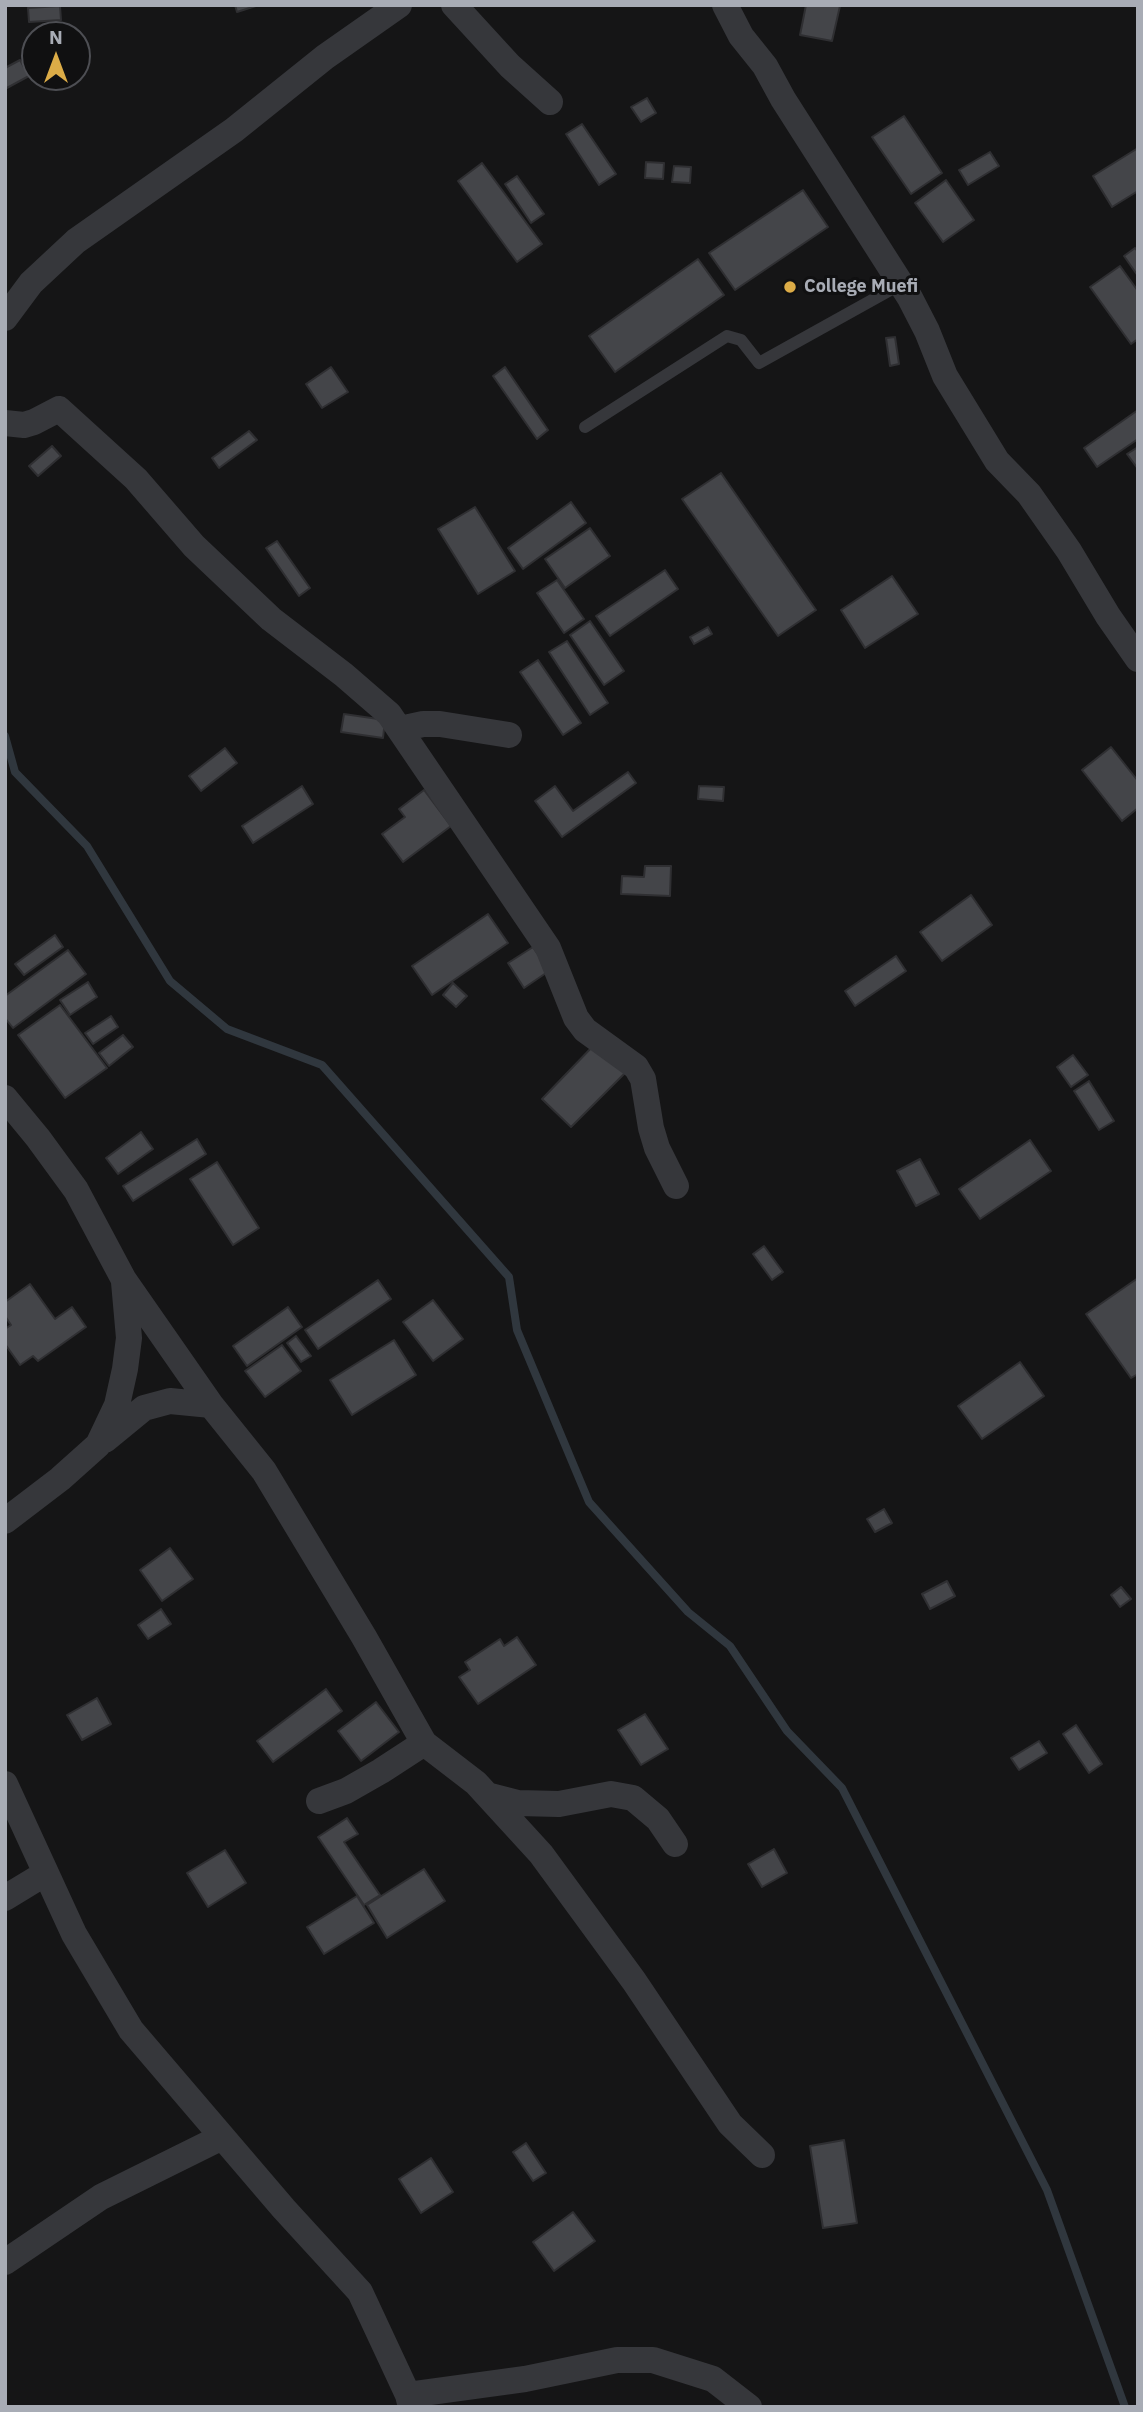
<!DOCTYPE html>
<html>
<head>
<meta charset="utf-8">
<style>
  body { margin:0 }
  #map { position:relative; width:1143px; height:2412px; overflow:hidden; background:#151516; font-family:"IBM Plex Sans",sans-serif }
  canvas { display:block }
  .frame { position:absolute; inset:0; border:7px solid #a8acb5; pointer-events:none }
  .north { position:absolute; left:21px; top:21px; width:70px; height:70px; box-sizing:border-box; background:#101011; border:2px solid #4d4e53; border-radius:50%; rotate:0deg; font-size:19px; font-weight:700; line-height:28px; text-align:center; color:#a8acb5 }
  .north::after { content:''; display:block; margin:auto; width:24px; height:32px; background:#dcac47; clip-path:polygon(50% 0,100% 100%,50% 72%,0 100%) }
</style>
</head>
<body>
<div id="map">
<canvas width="1143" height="2412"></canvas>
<div class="frame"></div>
<div class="north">N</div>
</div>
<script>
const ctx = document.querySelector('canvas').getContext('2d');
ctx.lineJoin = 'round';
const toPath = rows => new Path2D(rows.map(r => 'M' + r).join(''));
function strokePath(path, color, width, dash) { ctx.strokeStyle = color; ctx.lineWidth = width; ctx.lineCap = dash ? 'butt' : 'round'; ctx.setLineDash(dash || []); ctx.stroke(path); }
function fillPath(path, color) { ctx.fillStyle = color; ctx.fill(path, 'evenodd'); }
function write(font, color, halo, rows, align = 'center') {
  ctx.font = font + ' "IBM Plex Sans",sans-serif'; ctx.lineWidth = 6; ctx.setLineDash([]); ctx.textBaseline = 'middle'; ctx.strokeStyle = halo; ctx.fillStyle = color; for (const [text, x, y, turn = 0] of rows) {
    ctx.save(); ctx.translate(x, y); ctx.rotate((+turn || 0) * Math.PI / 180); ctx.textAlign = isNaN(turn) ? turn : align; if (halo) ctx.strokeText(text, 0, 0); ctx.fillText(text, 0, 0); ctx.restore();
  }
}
const stream = toPath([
  [5,736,15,772,87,846,170,981,227,1029,322,1065,509,1277,517,1330,589,1502,688,1612,730,1646,787,1731,842,1788,1047,2190,1125,2407]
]);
const building = toPath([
  [235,5,259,5,237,12,235,5],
  [806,5,840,6,832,41,800,35,806,5],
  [60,6,61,20,29,22,28,8,60,6],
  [20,60,29,76,5,89,5,68,20,60],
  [647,98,656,113,641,122,631,107,647,98],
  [904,116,942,173,911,194,872,137,904,116],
  [582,124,616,174,599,185,566,134,582,124],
  [1138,148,1138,191,1112,207,1093,176,1138,148],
  [990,152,999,166,968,185,959,170,990,152],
  [646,162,664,163,663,179,645,178,646,162],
  [482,163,542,244,517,262,458,181,482,163],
  [674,166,691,167,690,183,672,182,674,166],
  [517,176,544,214,531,223,505,184,517,176],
  [946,180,974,220,943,242,915,203,946,180],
  [803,190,828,227,735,290,709,253,803,190],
  [1135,248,1138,252,1138,276,1124,256,1135,248],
  [698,259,724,295,615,372,589,336,698,259],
  [1120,266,1138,291,1138,339,1131,344,1090,287,1120,266],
  [895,337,899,364,890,366,886,338,895,337],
  [331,367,348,392,322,408,306,384,331,367],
  [505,367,548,430,537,439,493,376,505,367],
  [1138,410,1138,439,1097,467,1084,448,1138,410],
  [249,431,257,440,219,468,212,458,249,431],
  [52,446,61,456,38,476,29,466,52,446],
  [1138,447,1138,469,1127,454,1138,447],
  [721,473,816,610,778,636,682,499,721,473],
  [571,502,586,523,523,569,508,548,571,502],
  [475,507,515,571,478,594,438,529,475,507],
  [590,528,610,556,565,588,545,559,590,528],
  [277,541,310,588,299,596,266,548,277,541],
  [665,570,678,589,610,636,596,616,665,570],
  [892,576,918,614,865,648,841,610,892,576],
  [557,580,584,619,564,633,537,593,557,580],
  [590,621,624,671,604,685,570,635,590,621],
  [708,627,712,634,694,644,690,637,708,627],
  [567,641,608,703,590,715,549,652,567,641],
  [538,660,581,723,563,735,520,672,538,660],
  [344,714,385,720,383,738,341,732,344,714],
  [1111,747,1138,781,1138,808,1122,821,1082,770,1111,747],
  [225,748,237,763,201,791,189,776,225,748],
  [628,772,636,783,562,837,535,801,555,786,573,811,628,772],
  [302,786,313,804,253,843,242,826,302,786],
  [699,786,724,787,723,801,698,799,699,786],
  [424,790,451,826,403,862,382,834,405,817,399,809,424,790],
  [645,866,671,866,670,896,621,894,622,876,644,877,645,866],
  [971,895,992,925,942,961,920,932,971,895],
  [488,914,508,943,432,995,412,966,488,914],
  [55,935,63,947,24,975,15,964,55,935],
  [533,947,549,971,524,988,508,963,533,947],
  [68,950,86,974,13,1028,5,1018,5,996,68,950],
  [896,956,906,971,855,1006,845,991,896,956],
  [88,982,97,997,70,1015,60,1000,88,982],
  [453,983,467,996,456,1007,443,995,453,983],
  [60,1005,107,1068,65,1098,18,1035,60,1005],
  [111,1016,118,1027,93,1044,85,1033,111,1016],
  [123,1035,133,1047,109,1066,99,1053,123,1035],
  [595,1044,625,1073,571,1127,542,1099,595,1044],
  [1073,1055,1088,1075,1071,1087,1057,1067,1073,1055],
  [1089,1081,1114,1121,1099,1130,1074,1091,1089,1081],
  [141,1132,153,1149,118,1174,106,1158,141,1132],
  [197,1139,206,1154,133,1201,123,1186,197,1139],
  [1030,1140,1051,1171,980,1219,959,1189,1030,1140],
  [920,1159,939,1194,916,1206,897,1171,920,1159],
  [217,1162,259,1228,233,1245,190,1179,217,1162],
  [764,1246,783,1272,772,1280,753,1254,764,1246],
  [1138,1278,1138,1374,1131,1378,1086,1314,1138,1278],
  [378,1280,391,1299,318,1349,305,1330,378,1280],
  [30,1284,55,1319,72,1307,86,1327,38,1361,33,1356,20,1365,5,1344,5,1329,11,1325,5,1316,5,1302,30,1284],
  [433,1300,463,1339,433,1361,403,1322,433,1300],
  [288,1307,302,1327,247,1366,233,1346,288,1307],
  [296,1336,311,1356,301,1362,287,1343,296,1336],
  [394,1340,416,1375,352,1415,330,1380,394,1340],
  [282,1345,301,1371,265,1397,245,1371,282,1345],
  [1020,1362,1044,1396,982,1439,958,1406,1020,1362],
  [884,1509,892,1523,875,1532,867,1519,884,1509],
  [170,1548,193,1579,162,1601,140,1570,170,1548],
  [947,1581,955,1596,930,1609,922,1594,947,1581],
  [1121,1587,1131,1599,1120,1607,1111,1595,1121,1587],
  [161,1609,171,1624,148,1639,138,1625,161,1609],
  [517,1637,536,1665,478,1704,459,1677,470,1670,465,1662,500,1639,504,1646,517,1637],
  [326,1689,342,1711,273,1762,257,1741,326,1689],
  [97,1698,111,1724,82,1740,67,1715,97,1698],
  [376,1702,399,1732,361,1761,338,1731,376,1702],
  [645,1714,668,1749,641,1765,618,1730,645,1714],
  [1076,1725,1102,1764,1089,1773,1063,1734,1076,1725],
  [1039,1741,1047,1753,1019,1770,1011,1758,1039,1741],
  [347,1818,358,1834,344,1842,380,1895,364,1905,318,1837,347,1818],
  [774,1849,787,1873,762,1887,748,1864,774,1849],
  [225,1850,246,1883,208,1907,187,1873,225,1850],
  [424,1869,445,1901,387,1938,367,1905,424,1869],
  [357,1896,374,1923,324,1954,307,1927,357,1896],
  [844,2140,857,2223,823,2228,810,2146,844,2140],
  [526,2143,546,2173,533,2181,513,2152,526,2143],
  [431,2158,453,2192,421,2213,399,2179,431,2158],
  [573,2212,595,2241,554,2271,533,2242,573,2212]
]);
const lane = toPath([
  [585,427,727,336,741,340,759,363,901,284]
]);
const street = toPath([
  [454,5,510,66,550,102],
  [725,5,741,36,765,66,783,99,910,298,927,331,945,376,997,461,1029,494,1069,551,1108,616,1138,659],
  [5,318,31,283,76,241,234,130,325,57,399,5],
  [5,423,24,425,34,422,59,409,136,479,194,546,271,619,344,675,389,714,548,948,576,1018,585,1030,636,1067,643,1079,651,1128,657,1148,676,1186],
  [400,729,423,724,440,724,509,735],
  [5,1098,38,1138,76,1190,124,1280,211,1405,264,1471,364,1637,424,1743,476,1783,487,1795,518,1803,559,1804,611,1794,633,1798,658,1819,675,1844],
  [105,1440,144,1408,170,1401,211,1405],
  [5,1521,60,1479,98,1445,117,1405,125,1369,129,1338,124,1282],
  [5,1784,74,1934,131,2030,284,2209,360,2292,408,2395,411,2407],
  [487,1795,541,1854,634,1981,730,2124,762,2155],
  [319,1801,346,1791,381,1771,424,1743],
  [5,1898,46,1873],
  [5,2262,101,2197,222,2137],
  [408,2395,525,2379,617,2360,653,2360,713,2379,749,2407]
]);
const markers = [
  [790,287,7,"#dcac47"]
];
const poiNames = [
  ["College Muefi",804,287]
];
strokePath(stream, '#30373e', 8);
fillPath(building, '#444549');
strokePath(building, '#2f2f32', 2);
strokePath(lane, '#36373b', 12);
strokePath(street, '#36373b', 26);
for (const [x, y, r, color] of markers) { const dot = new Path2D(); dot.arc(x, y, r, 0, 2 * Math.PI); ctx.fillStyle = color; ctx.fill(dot); strokePath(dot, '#101011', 2.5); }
write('bold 18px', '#a8acb5', '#101011', poiNames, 'left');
</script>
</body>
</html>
